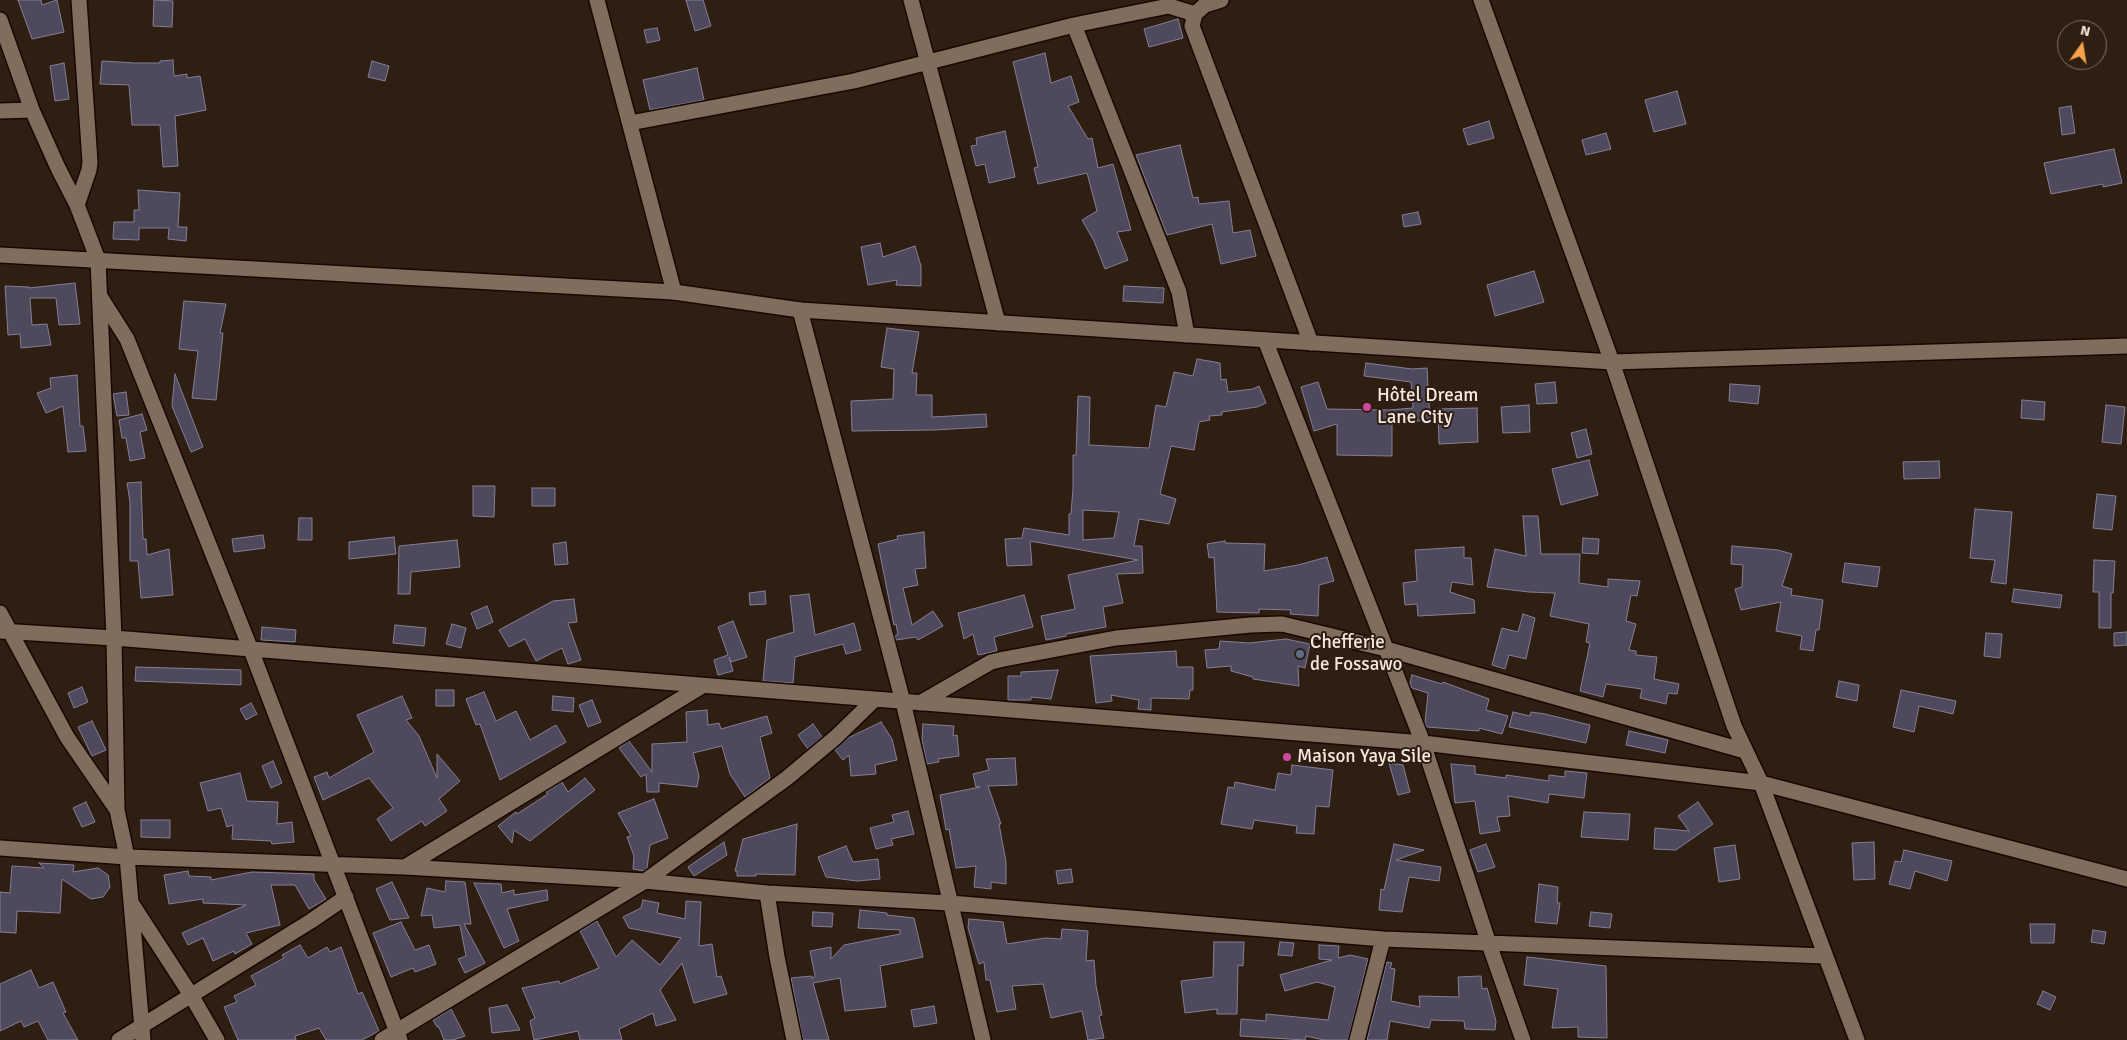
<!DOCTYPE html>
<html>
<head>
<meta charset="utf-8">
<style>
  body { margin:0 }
  #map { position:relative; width:2127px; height:1040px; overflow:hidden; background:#2f1f12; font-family:Signika,sans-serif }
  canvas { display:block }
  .north { position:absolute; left:2057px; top:20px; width:50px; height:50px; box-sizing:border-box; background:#2f1f12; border:1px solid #7d6f64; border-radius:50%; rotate:13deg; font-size:14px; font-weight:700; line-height:20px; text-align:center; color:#f3e7df }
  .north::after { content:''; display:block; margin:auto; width:18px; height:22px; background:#f8a14a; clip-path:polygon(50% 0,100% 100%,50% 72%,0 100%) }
</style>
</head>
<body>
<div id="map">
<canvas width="2127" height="1040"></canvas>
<div class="north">N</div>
</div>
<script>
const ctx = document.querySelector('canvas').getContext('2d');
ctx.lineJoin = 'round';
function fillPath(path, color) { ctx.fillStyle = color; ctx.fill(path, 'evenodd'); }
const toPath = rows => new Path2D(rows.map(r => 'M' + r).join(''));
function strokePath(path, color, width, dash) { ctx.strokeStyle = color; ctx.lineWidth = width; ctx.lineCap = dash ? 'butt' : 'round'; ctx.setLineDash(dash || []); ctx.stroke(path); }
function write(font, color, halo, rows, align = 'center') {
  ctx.font = font + ' Signika,sans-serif'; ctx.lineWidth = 4; ctx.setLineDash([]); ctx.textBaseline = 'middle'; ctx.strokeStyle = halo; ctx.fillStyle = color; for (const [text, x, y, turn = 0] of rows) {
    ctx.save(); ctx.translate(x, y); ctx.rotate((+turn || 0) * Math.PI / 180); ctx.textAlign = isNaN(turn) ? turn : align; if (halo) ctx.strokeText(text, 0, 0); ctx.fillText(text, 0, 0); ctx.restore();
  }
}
const building = toPath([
  [18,0,41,0,42,5,57,0,64,32,32,39,18,0],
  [154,0,173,1,172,27,153,26,154,0],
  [686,0,703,0,711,26,695,31,686,0],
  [1178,19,1183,38,1149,47,1144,29,1178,19],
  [657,28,660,40,647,43,644,30,657,28],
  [1045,53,1051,83,1071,76,1079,102,1068,106,1088,139,1092,138,1098,168,1113,164,1131,230,1117,232,1128,260,1105,269,1094,241,1082,220,1097,211,1087,173,1038,184,1034,168,1038,167,1013,62,1045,53],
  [173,60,174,76,187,74,187,78,200,76,206,110,175,116,178,166,163,167,160,125,132,125,129,85,100,84,102,61,135,63,160,63,160,61,173,60],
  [372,61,389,66,385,81,368,77,372,61],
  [64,63,69,99,55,101,50,66,64,63],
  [697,68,704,100,650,110,643,80,697,68],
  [1677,91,1686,124,1654,132,1645,100,1677,91],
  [2071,106,2075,133,2062,135,2059,108,2071,106],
  [1489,121,1494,138,1468,145,1463,129,1489,121],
  [1005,131,1015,177,989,183,985,164,976,166,971,146,977,145,976,138,1005,131],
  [1606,133,1611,149,1586,155,1582,140,1606,133],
  [1180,145,1193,198,1198,197,1199,204,1229,201,1233,233,1250,230,1256,256,1221,264,1212,224,1167,235,1136,155,1180,145],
  [2114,149,2122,183,2103,187,2103,184,2051,194,2044,163,2114,149],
  [138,190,180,193,178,227,187,227,186,241,168,239,169,228,139,228,139,240,113,239,114,222,134,222,134,210,139,210,138,190],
  [1418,212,1421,224,1404,227,1402,215,1418,212],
  [880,243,883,257,915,246,921,266,921,286,896,285,897,280,868,285,861,247,880,243],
  [1534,271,1544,302,1495,316,1487,285,1534,271],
  [75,283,80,324,59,325,56,298,30,298,32,325,47,324,51,345,21,348,20,334,8,335,5,286,29,287,29,288,75,283],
  [1124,286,1164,288,1163,303,1123,301,1124,286],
  [184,301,226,304,220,333,223,333,216,400,192,398,198,351,179,349,184,301],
  [887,328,919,332,912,373,917,373,916,395,932,395,932,417,986,414,987,427,934,430,852,431,851,401,893,399,894,369,881,367,887,328],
  [1197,359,1220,363,1221,380,1226,379,1228,392,1253,389,1259,386,1266,403,1257,407,1222,412,1222,415,1209,416,1210,420,1199,422,1194,450,1171,446,1160,494,1176,499,1169,524,1139,519,1134,546,1142,546,1143,573,1117,574,1123,603,1103,607,1106,627,1066,634,1066,636,1046,640,1041,616,1075,609,1068,575,1138,560,1030,541,1032,565,1007,566,1005,539,1022,538,1024,528,1069,535,1069,514,1071,514,1073,488,1073,455,1076,455,1078,396,1090,397,1089,445,1149,448,1156,405,1166,407,1174,372,1193,376,1197,359],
  [1083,510,1119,512,1114,538,1083,540,1083,510],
  [1366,363,1412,369,1427,368,1430,420,1392,423,1392,456,1337,455,1337,424,1314,431,1301,387,1318,382,1327,409,1389,410,1413,408,1411,382,1364,376,1366,363],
  [175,374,203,447,191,452,172,406,175,374],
  [77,375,80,426,83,426,86,451,68,452,63,406,46,413,37,393,51,388,50,378,77,375],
  [1555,382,1557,403,1537,404,1535,384,1555,382],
  [1730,384,1760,386,1758,404,1729,401,1730,384],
  [126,392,129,415,117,416,113,394,126,392],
  [2022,400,2045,402,2044,420,2021,418,2022,400],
  [1529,405,1530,432,1503,433,1501,407,1529,405],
  [2106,405,2125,407,2121,444,2102,442,2106,405],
  [1477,408,1478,442,1439,444,1438,409,1477,408],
  [142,414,147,430,140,432,145,458,130,461,126,438,122,438,119,420,142,414],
  [1586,429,1592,454,1577,458,1571,433,1586,429],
  [1589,460,1598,495,1561,505,1552,469,1589,460],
  [1939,461,1940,478,1904,479,1903,462,1939,461],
  [141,482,143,539,146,539,147,555,169,549,173,595,141,598,138,561,130,561,130,502,127,483,141,482],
  [473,486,495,486,494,517,473,516,473,486],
  [532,488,555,488,555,506,532,506,532,488],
  [2097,494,2116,496,2112,530,2093,528,2097,494],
  [1975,509,2012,512,2006,584,1991,582,1995,560,1970,558,1975,509],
  [1523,516,1538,516,1541,554,1580,554,1579,583,1608,587,1608,579,1640,581,1637,596,1631,595,1626,621,1636,624,1629,650,1636,651,1636,655,1657,657,1654,679,1679,684,1677,694,1668,693,1666,704,1640,698,1642,689,1606,684,1603,697,1580,691,1590,643,1586,642,1589,624,1550,616,1555,593,1529,592,1487,587,1495,549,1526,556,1523,516],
  [299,518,312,518,312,540,298,540,299,518],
  [924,532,926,568,915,569,918,585,903,588,912,625,933,611,943,626,918,640,916,637,896,640,895,636,898,634,896,624,894,625,878,544,898,539,897,536,924,532],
  [263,535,265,548,234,552,232,539,263,535],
  [394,537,396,554,349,559,349,542,394,537],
  [1583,538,1599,539,1598,554,1582,553,1583,538],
  [457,540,460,567,411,572,410,594,398,594,399,546,457,540],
  [1225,541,1225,543,1265,544,1264,571,1298,565,1327,557,1334,581,1319,585,1318,616,1290,614,1291,610,1259,609,1259,613,1217,612,1214,557,1209,558,1207,544,1225,541],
  [566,542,568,564,555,565,553,544,566,542],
  [1732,546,1778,550,1792,554,1782,586,1792,589,1791,595,1823,600,1819,630,1816,630,1813,651,1800,649,1802,636,1776,631,1781,602,1741,610,1735,589,1742,587,1743,565,1731,564,1732,546],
  [1464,547,1464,558,1471,558,1473,585,1452,582,1450,592,1474,600,1475,613,1418,616,1417,604,1405,605,1403,583,1417,581,1415,550,1464,547],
  [2094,560,2115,561,2113,593,2111,593,2111,628,2099,628,2099,592,2093,592,2094,560],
  [1845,563,1880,567,1877,587,1842,582,1845,563],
  [2014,589,2062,595,2060,608,2012,602,2014,589],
  [765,591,766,604,750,605,749,593,765,591],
  [809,594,815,635,854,623,861,650,846,654,843,644,795,657,793,683,763,681,767,640,794,632,790,596,809,594],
  [1024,595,1033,627,994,637,997,651,978,655,973,634,964,639,958,613,1024,595],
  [574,599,577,622,568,623,581,660,568,664,562,648,536,661,525,639,509,647,499,630,553,601,574,599],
  [487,606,493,622,477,629,471,613,487,606],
  [1523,614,1535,618,1526,659,1509,655,1505,669,1492,665,1502,628,1518,632,1523,614],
  [733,621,747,657,731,662,729,657,733,671,718,675,714,660,728,655,718,627,733,621],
  [452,624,466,628,461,648,446,644,452,624],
  [395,625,426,628,424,646,393,643,395,625],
  [262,627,296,630,295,642,261,640,262,627],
  [2127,632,2127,645,2114,646,2114,633,2127,632],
  [1986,633,2002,634,2000,658,1984,656,1986,633],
  [1286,639,1310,644,1305,668,1298,666,1299,686,1253,679,1253,677,1231,671,1231,666,1207,668,1205,650,1219,649,1220,641,1249,643,1286,639],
  [1176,651,1177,667,1193,667,1193,690,1190,690,1189,699,1151,698,1151,710,1138,709,1139,700,1111,695,1112,701,1096,703,1090,656,1176,651],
  [136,667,241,670,241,685,135,681,136,667],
  [1058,670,1051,699,1031,697,1031,700,1008,700,1008,676,1021,676,1021,672,1058,670],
  [1412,675,1442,684,1443,682,1489,699,1486,710,1508,716,1502,734,1479,728,1479,731,1427,727,1425,723,1428,693,1412,688,1410,683,1412,675],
  [1839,681,1859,685,1857,701,1836,697,1839,681],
  [82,687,88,702,74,708,68,693,82,687],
  [436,690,454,690,454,706,436,706,436,690],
  [1901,690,1956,701,1953,714,1919,706,1914,732,1893,727,1901,690],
  [484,692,496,721,516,711,530,740,556,725,566,742,500,780,480,724,476,725,466,699,484,692],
  [402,696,412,718,406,720,419,736,437,778,437,754,460,781,439,799,447,811,425,826,422,821,391,841,377,819,393,808,369,778,323,800,314,777,327,772,329,778,374,752,357,715,402,696],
  [553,696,574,698,573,712,552,710,553,696],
  [592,700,601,722,588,727,579,705,592,700],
  [251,703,257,714,246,720,240,709,251,703],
  [707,710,708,725,719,723,721,729,767,716,772,733,760,737,770,778,745,797,730,774,722,746,693,753,699,776,697,787,659,783,659,792,647,792,646,774,641,777,619,748,629,741,652,772,652,744,687,742,686,712,707,710],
  [1513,712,1530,716,1531,712,1545,714,1590,725,1586,743,1509,727,1513,712],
  [92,721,106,750,92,756,78,727,92,721],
  [881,722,892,739,897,760,875,765,876,774,851,776,849,755,843,760,835,750,848,738,881,722],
  [813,724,822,737,808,749,798,735,813,724],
  [923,724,954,726,953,736,957,735,959,756,938,759,939,762,927,764,922,740,923,724],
  [1629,731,1668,740,1665,753,1626,745,1629,731],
  [1015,758,1017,785,988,786,1001,824,999,824,1006,862,1006,884,991,882,991,889,974,887,976,866,956,868,949,829,946,830,940,795,980,787,976,787,973,774,989,770,986,759,1015,758],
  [273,761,282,783,271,788,262,766,273,761],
  [1389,763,1403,765,1410,792,1398,795,1389,763],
  [1451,764,1475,766,1475,774,1506,778,1506,775,1549,781,1549,775,1565,777,1565,771,1587,773,1584,798,1549,794,1548,803,1508,796,1510,816,1497,817,1500,831,1480,834,1475,801,1455,803,1451,764],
  [1292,765,1333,770,1329,807,1316,806,1314,834,1296,833,1297,826,1254,820,1252,829,1221,824,1228,787,1234,788,1235,782,1275,790,1278,773,1291,775,1292,765],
  [240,773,247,801,278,802,277,824,292,822,294,842,272,844,271,841,232,839,233,825,227,827,221,808,208,811,200,783,240,773],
  [585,778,595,790,530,841,514,830,512,843,498,826,516,812,517,814,548,794,546,792,562,782,568,792,585,778],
  [654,799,668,838,650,845,647,868,644,871,633,869,634,856,627,837,631,836,618,813,654,799],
  [86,802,95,822,82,827,73,808,86,802],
  [1698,802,1713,824,1676,850,1654,849,1655,828,1689,831,1678,816,1698,802],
  [908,811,914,834,891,839,893,845,876,849,870,828,894,822,892,815,908,811],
  [1584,812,1630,814,1628,840,1581,837,1584,812],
  [141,820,170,820,170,838,141,837,141,820],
  [797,824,795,875,756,874,756,876,737,876,737,871,735,871,743,839,797,824],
  [724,842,727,855,694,876,688,867,724,842],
  [1874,842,1875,879,1854,880,1852,843,1874,842],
  [1394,844,1424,850,1396,860,1441,867,1439,881,1409,877,1402,912,1379,910,1381,889,1384,890,1394,844],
  [1486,844,1495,867,1478,872,1470,850,1486,844],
  [1735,845,1740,879,1719,882,1714,848,1735,845],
  [846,846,853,862,878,859,880,879,857,881,826,877,818,857,846,846],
  [1904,850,1952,861,1947,881,1915,871,1910,889,1889,884,1895,861,1901,862,1904,850],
  [39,863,74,865,73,872,98,868,108,875,110,887,103,897,91,899,62,879,60,913,17,911,16,933,0,932,0,892,10,893,12,866,44,868,39,863],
  [1071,869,1073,882,1058,884,1056,871,1071,869],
  [188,871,189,876,211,877,211,880,252,872,314,874,314,880,326,899,309,909,295,885,271,885,280,925,246,933,252,944,235,954,234,951,213,961,203,938,188,945,182,933,246,905,203,903,203,899,169,904,164,875,188,871],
  [446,881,465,882,471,924,464,924,485,963,465,973,458,959,466,956,460,925,434,928,432,915,421,916,427,888,445,892,446,881],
  [392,882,409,918,390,920,376,889,392,882],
  [474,883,501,884,502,893,514,890,514,895,547,890,548,900,507,909,519,941,504,948,474,883],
  [1539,884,1558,887,1557,903,1560,903,1557,924,1535,922,1539,884],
  [643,900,659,903,657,913,685,919,686,901,701,902,699,946,712,944,717,977,721,976,727,994,694,1003,682,963,660,990,676,1020,656,1026,653,1013,619,1029,622,1040,580,1040,578,1031,534,1040,530,1021,535,1018,522,988,559,981,560,984,599,968,580,931,597,921,616,957,632,940,660,965,681,938,629,928,623,917,641,908,643,900],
  [860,910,887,913,887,915,914,918,923,957,880,966,886,1007,845,1011,840,978,813,983,829,1040,803,1040,791,978,812,976,812,979,815,976,810,951,831,947,831,959,844,945,900,934,900,930,858,928,860,910],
  [813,912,833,913,832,927,812,926,813,912],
  [1591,912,1612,914,1610,928,1589,926,1591,912],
  [969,919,1003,922,1007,944,1045,938,1061,939,1062,929,1088,931,1086,961,1094,960,1096,986,1102,1015,1099,1016,1104,1038,1088,1040,1082,1011,1051,1018,1043,984,1012,986,1016,1009,997,1012,990,980,986,980,984,962,979,964,968,928,969,919],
  [401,922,415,950,429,945,436,964,415,972,413,968,391,977,373,933,401,922],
  [2030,924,2055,924,2054,943,2031,943,2030,924],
  [2093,930,2106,932,2104,944,2091,942,2093,930],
  [1214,942,1244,942,1243,966,1238,965,1237,1014,1217,1014,1217,1009,1185,1013,1181,981,1213,977,1214,942],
  [1280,942,1294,943,1292,956,1278,955,1280,942],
  [300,945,308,958,327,947,330,952,341,947,358,994,362,992,379,1031,362,1040,326,1040,319,1028,295,1036,296,1040,238,1040,224,1007,237,1002,234,996,256,985,251,976,284,958,282,955,300,945],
  [1319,945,1339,946,1338,958,1350,955,1368,959,1348,1040,1324,1040,1306,1036,1305,1040,1240,1036,1241,1019,1266,1021,1266,1014,1328,1020,1335,987,1317,982,1285,991,1280,975,1332,960,1319,959,1319,945],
  [1527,957,1606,966,1607,1038,1578,1037,1578,1027,1552,1028,1558,989,1524,985,1527,957],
  [1387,962,1392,963,1390,968,1395,969,1391,1001,1420,1007,1419,996,1459,997,1458,977,1481,976,1482,989,1487,988,1496,1021,1495,1030,1465,1029,1464,1021,1431,1020,1429,1028,1390,1021,1387,1040,1367,1040,1387,962],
  [31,970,39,988,53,982,66,1012,63,1013,78,1040,48,1040,38,1021,24,1027,21,1021,0,1031,0,984,31,970],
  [2043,991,2056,997,2050,1010,2037,1004,2043,991],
  [507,1005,520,1030,492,1033,489,1008,507,1005],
  [934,1006,937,1023,914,1027,911,1010,934,1006],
  [451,1009,465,1036,453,1040,444,1040,439,1027,437,1027,433,1020,451,1009]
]);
const minor = toPath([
  [597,0,674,292],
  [911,0,998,323],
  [1221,0,1205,5,1195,14,1192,26,1311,343],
  [0,20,32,110,58,168,77,205,98,260,114,638,117,810,127,857,143,1040],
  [1074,25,1179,292,1187,335],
  [0,111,32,110],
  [630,123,854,81,1074,25,1169,6,1195,14],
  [77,205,89,170,90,162,79,0],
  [101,298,127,339,251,650,400,1040],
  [800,310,903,702,983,1040],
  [1265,340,1423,743,1489,944,1523,1040],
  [0,613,67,737,117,810],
  [0,631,114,638,1423,743,1761,783,1857,1040],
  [920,703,991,662,1004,659,1116,638,1250,625,1282,624,1386,649,1745,751],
  [0,848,127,857,405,867,645,881,767,893,950,903,1383,939,1825,956],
  [405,867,702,686],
  [767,893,777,957,794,1040],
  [132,904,191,995,217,1040],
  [119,1040,311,921,346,897],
  [382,1040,645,881,787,778,836,737,874,700],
  [1357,1040,1383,939]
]);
const tertiary = toPath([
  [1481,0,1612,362,1734,726,1761,783,2127,879],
  [0,255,674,292,800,310,1612,362,2127,346]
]);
const markers = [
  [1367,407,5,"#d1479c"],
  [1300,654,5,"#5c6f8a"],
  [1287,757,5,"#d1479c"]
];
const poiNames = [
  ["Hôtel Dream",1377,396],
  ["Lane City",1377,418],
  ["Chefferie",1310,643],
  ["de Fossawo",1310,665],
  ["Maison Yaya Sile",1297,757]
];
fillPath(building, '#4e495d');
strokePath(building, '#847f95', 1);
strokePath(minor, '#170901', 18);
strokePath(tertiary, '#170901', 18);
strokePath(minor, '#816d5e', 15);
strokePath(tertiary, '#816d5e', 15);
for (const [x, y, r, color] of markers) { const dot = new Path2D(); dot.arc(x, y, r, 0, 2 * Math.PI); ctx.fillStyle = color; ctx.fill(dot); strokePath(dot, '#2f1f12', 2); }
write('19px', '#f3e7df', '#2f1f12', poiNames, 'left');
</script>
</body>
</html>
